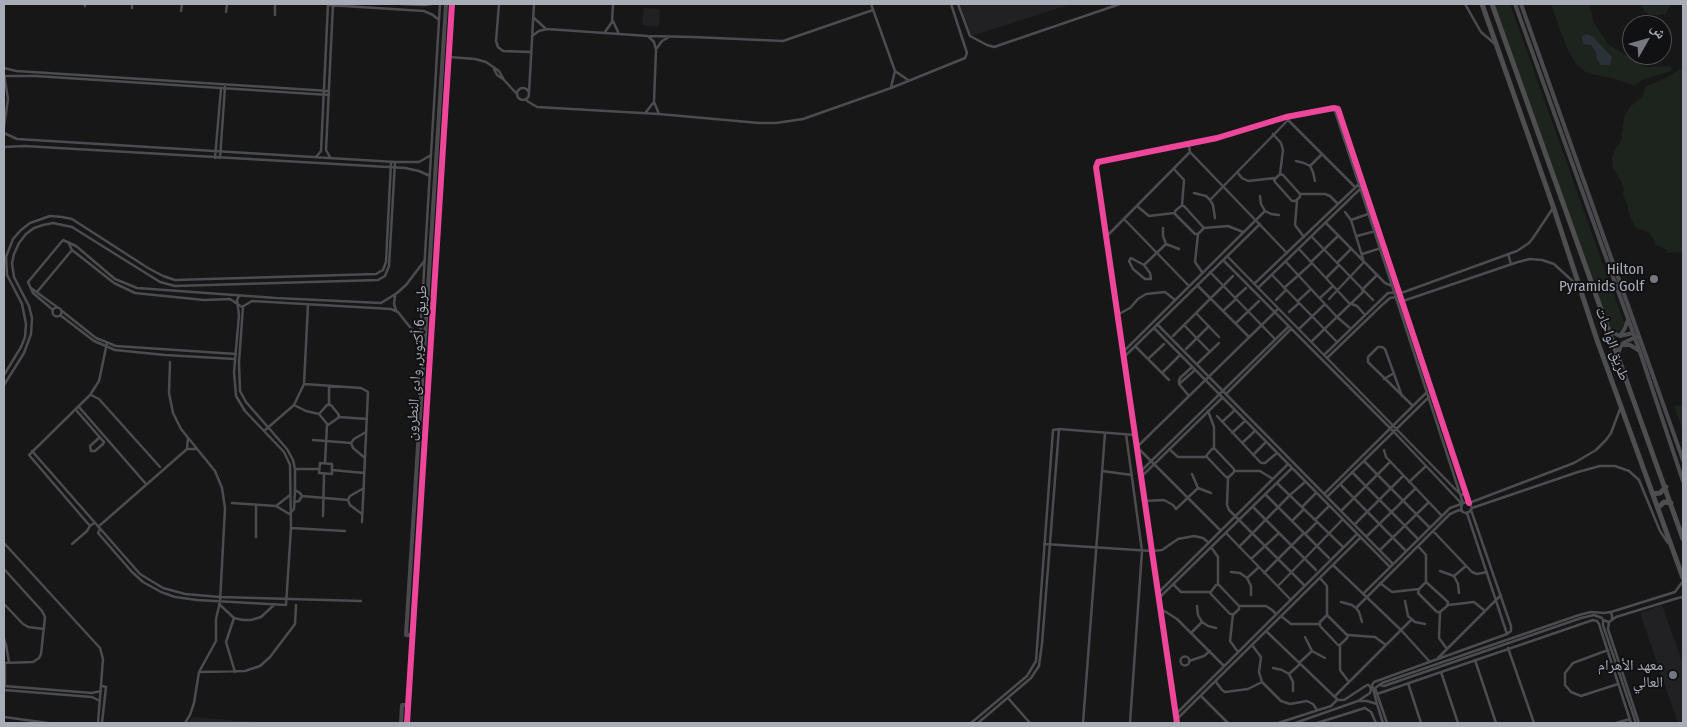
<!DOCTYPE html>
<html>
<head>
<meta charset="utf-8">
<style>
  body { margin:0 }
  #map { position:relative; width:1687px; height:727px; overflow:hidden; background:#171717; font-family:"Fira Sans Condensed","Noto Naskh Arabic",sans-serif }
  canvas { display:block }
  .frame { position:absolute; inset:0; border:5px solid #a8adb8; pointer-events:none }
  .north { position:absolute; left:1622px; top:15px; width:50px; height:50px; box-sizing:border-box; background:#111113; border:1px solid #4d4f55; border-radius:50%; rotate:52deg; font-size:14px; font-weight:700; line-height:20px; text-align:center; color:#a8adb8 }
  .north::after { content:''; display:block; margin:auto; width:18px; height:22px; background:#757880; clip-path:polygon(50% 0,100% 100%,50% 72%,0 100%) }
</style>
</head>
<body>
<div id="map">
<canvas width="1687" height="727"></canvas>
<div class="frame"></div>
<div class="north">ش</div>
</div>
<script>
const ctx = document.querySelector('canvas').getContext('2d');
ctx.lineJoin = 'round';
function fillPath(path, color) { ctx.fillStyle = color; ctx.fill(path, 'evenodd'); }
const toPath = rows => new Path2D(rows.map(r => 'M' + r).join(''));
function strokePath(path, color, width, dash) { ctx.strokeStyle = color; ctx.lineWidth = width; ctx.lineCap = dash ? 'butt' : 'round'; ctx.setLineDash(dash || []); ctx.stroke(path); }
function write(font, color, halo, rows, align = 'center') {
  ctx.font = font + ' "Fira Sans Condensed","Noto Naskh Arabic",sans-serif'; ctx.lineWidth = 4; ctx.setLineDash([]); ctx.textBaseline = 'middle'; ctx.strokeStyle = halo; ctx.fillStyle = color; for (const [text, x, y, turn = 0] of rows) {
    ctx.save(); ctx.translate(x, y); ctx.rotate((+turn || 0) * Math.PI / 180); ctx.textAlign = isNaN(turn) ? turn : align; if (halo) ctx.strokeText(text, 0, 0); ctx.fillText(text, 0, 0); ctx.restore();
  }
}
const built = toPath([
  [960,4,1071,4,972,36],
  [644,8,660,9,659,27,642,25],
  [1662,605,1683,664,1683,723,1678,723,1640,613],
  [193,717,269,723,187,723]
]);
const green = toPath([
  [1494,4,1510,4,1624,323,1621,330,1617,331,1610,329],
  [1551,4,1589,4,1594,23,1608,44,1645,67,1670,66,1672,69,1671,71,1642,80,1634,86,1619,80,1587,73,1577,65,1569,52,1560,30],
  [1640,4,1671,4,1665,14,1657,15,1650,15,1645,12],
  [1683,68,1683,252,1668,253,1665,249,1656,245,1653,238,1648,232,1636,228,1629,214,1627,203,1623,195,1624,189,1621,181,1613,168,1612,159,1614,151,1621,141,1624,118,1629,108,1643,96,1645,87,1668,77],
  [1683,405,1683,431,1674,406]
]);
const water = toPath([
  [1586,34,1592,36,1612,57,1610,65,1601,65,1597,59,1596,52,1591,45,1583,44,1582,37]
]);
const street = toPath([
  [85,4,85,6],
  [401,4,425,5,431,4],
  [499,4,496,41,498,47,503,51,531,52],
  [871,4,895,71,891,87],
  [958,4,970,36,987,45,994,47,1120,4],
  [1465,4,1481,32,1495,44],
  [328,5,424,11,433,15,439,20],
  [132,8,132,4],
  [181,11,182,4],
  [226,12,227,4],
  [275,15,275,4],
  [533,17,545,28],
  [613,21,619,34],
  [605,32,612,22,613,4],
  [532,36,539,31,547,29,648,36,693,37,783,41,873,10],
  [648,36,654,42,656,50,654,102,659,114],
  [657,48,662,41,669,37],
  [449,57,475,59,486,62,499,71,504,80,516,93],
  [4,68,16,71,329,91],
  [494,69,497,75,503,79],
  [895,71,908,80],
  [4,74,8,99,4,127],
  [4,76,36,76,329,95],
  '517 94a6 6 0 1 1 12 0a6 6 0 1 1-12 0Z',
  [529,93,534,4],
  [527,101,537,107,659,114,759,123,776,123,803,119,891,88,965,58,967,53,951,4],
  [1334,108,1463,503],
  [646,112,653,103],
  [1287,119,1355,187],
  [4,133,17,139,395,162,419,162,431,155],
  [1273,134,1281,143,1283,150,1280,174],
  [1191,144,1189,147,1190,152,1287,253],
  [4,147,24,146,405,168,419,171,430,176],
  [316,157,321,151,328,4],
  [330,157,326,150,333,4],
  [215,158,221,89],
  [220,158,225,87],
  [1296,161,1304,163,1310,166,1313,172,1315,181],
  [1310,166,1322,154],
  [1174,169,1184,180,1182,205],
  [1237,172,1242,178,1248,181,1275,178],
  [1280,174,1283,175,1300,194,1300,197,1295,201,1292,201,1275,182,1274,180,1280,174],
  [1194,193,1206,196,1210,200,1213,205,1215,218],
  [1300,194,1325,194,1330,196,1338,204],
  [1260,196,1261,204,1265,211,1271,214,1279,215],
  [1210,200,1288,120],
  [1297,201,1295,225,1304,237],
  [1137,206,1149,216,1174,213],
  [1181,206,1184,206,1203,227,1203,229,1198,234,1195,234,1175,214,1175,211,1181,206],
  [1124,219,1189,286],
  [1351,220,1368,214],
  [1326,223,1385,283,1392,286],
  [1163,228,1163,236,1166,244,1179,249],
  [1204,228,1228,226,1243,232],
  [1198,234,1195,262,1202,272],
  [1357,236,1372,232],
  [1106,237,1190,152],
  [1312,237,1373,300],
  [69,244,72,250,114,283,135,293,204,300,230,299,242,307,252,301,391,309,398,312,417,336,420,338],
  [1299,249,1349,303,1357,306,1365,315],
  [1362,254,1378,249],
  [1508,254,1511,264],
  [1227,256,1461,495,1467,493],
  [1131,258,1144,265,1150,273,1151,279,1145,279,1133,269,1129,261,1131,258],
  [1223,260,1394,432,1462,504],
  [1286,262,1337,317,1351,329],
  [1311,262,1338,236],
  [1337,263,1351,249],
  [1144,265,1166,244],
  [1210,272,1275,339],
  [1272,275,1337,342],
  [1326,278,1339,265],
  [1254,284,1359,184],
  [1197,285,1249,337],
  [31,288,57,307],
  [1258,288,1360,189],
  [1284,288,1312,263],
  [1362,290,1377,275],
  [37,292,72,250],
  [395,296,394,304,396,310],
  [1235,298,1246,288],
  [1320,298,1333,286],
  [1329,299,1364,262,1351,220,1345,212],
  [1276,300,1286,290],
  [1397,300,1403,301,1518,262,1530,259,1542,260,1554,264,1578,286],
  [1298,301,1311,289],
  [243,307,239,362,240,391,246,402,287,449,293,460,295,469,295,490,294,509,291,512],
  '52.5 312a4.5 4.5 0 1 1 9 0a4.5 4.5 0 1 1-9 0Z',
  [53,310,33,293,28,282,63,240,76,246,115,279,137,288,276,298,381,303,397,293,406,285,425,260],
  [62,311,96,338,116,346,236,354],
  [1223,311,1236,299],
  [1289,312,1299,303],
  [1196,313,1219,337],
  [60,315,94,341,115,350,165,355,235,359],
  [1117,315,1130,308,1138,299,1146,294,1165,292,1175,300],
  [1236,323,1259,301],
  [1157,324,1393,564],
  [1184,325,1210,352],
  [1154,328,1390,567],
  [1300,328,1325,304],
  [1173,336,1233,276],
  [420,338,440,4],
  [1311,342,1364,291],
  [1135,346,1169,380],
  [1186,349,1209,326],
  [1123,352,1265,211],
  [1324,355,1388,293,1404,292,1517,251,1529,243,1533,238,1553,208],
  [1123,358,1260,224],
  [1327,358,1381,306,1390,298,1396,297],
  [1148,359,1164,344],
  [170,362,169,393,173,413,181,429,215,471,222,488,225,508,220,602,216,619,216,641,199,672,194,703,190,715,185,723],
  [1197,364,1219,343],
  [1162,373,1180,355],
  [4,375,21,347,25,337,26,324,22,304,7,275,6,257,13,239,21,230,30,223,50,216,62,217,72,219,148,268,163,276,175,280,376,274,383,270,386,262,391,162],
  [1384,379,1394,373],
  [304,384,361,388,368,392,362,522],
  [1179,384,1195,370],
  [4,385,24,353,31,334,32,318,29,306,14,277,12,263,14,254,19,243,26,234,34,228,43,225,53,223,72,227,160,282,175,286,378,280,385,276,389,266,395,162],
  [1226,394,1291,329],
  [91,395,99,399,160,467],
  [1189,396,1179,384,1179,381,1180,378,1192,367],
  [1402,396,1385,349,1382,347,1378,347,1368,357,1368,362,1371,365,1413,406],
  [329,404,329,386],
  [294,405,306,411,319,414],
  [327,405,331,405,339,415,338,418,328,425,319,414,327,405],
  [79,407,146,484],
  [76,410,103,441,104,442,103,444,95,451,91,451,90,446,100,437],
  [1208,411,1214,427,1214,449],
  [1217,416,1261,463,1265,463,1277,453],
  [339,417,367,419],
  [1222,422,1235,410],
  [264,431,294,405,304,384,308,305],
  [1232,433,1245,421],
  [1126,434,1142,551],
  [313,440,351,443],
  [1242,443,1255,431],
  [187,449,188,438],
  [1169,449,1178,457,1207,457],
  [1212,449,1215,449,1234,469,1234,472,1229,477,1226,477,1206,456,1212,449],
  [1384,450,1386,457,1442,516],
  [32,451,140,574,163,588,185,594,220,597,361,601],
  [1253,455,1266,442],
  [365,458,353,448,351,443,354,439,366,432],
  [1364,461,1430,528],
  [320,463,332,464,332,474,319,473,320,463],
  [325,463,327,425],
  [295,469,319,469],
  [332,470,364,473],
  [1102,471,1132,475],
  [1235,471,1260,471,1273,479],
  [1140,472,1289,326],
  [1352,472,1418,539],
  [1192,474,1198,488,1211,493],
  [1141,477,1222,398],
  [1228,477,1227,505,1229,510,1305,586],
  [1409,482,1426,466],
  [1277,483,1343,547],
  [1340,484,1406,551],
  [1265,494,1329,558],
  [1324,494,1427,392],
  [302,496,348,500],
  [1327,497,1429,397],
  [1144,501,1164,500,1173,505,1176,509,1198,488],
  [294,502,299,501,302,496,300,493,295,490],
  [232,503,276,506,291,515],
  [1469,503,1574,463,1596,450,1606,440,1611,433,1620,409],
  [276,506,290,495],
  [1253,507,1316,570],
  [1302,507,1316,493],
  [1472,508,1578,472,1600,466,1615,466,1629,471,1639,480,1660,531,1668,543],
  [1341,511,1390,462],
  [1467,513,1507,634],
  [362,514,350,505,348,500,350,496,364,488],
  [323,516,324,474],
  [1315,520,1329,506],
  [1292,521,1304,509],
  [1355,524,1403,476],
  [90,526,29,455,90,395,99,381,107,343],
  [98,527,187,449,197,449],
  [291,528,345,531],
  [100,529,98,533,132,572,143,582,161,592,175,597,197,600,286,605,291,528,290,465,284,452,245,411,236,396,234,372,239,315,237,300,239,296],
  [1221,531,1137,447,1278,309],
  [1433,531,1472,572,1477,574,1487,572],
  [1226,533,1291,600],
  [1305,534,1317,522],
  [1367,536,1416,488],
  [256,537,256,505],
  [4,543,100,648,103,659,98,723],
  [72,544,87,531,90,526,94,523],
  [1044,544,1152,551,1162,550,1178,539,1194,536,1203,538,1209,543],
  [1418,546,1426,555,1426,581],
  [1211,547,1218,557,1218,585],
  [1239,547,1290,495,1305,482],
  [1380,550,1429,502],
  [1251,559,1279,533],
  [1333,565,1401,630,1430,662],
  [4,569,42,611,45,617,41,654,39,658,33,662,4,663],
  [1440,571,1454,576,1458,584,1459,593],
  [1231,572,1240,573,1247,578,1251,586,1251,595],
  [1264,573,1304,533],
  [1454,576,1466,566],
  [1247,578,1259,567],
  [1320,578,1327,586,1327,615],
  [1426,582,1448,602,1447,606,1440,612,1437,612,1418,593,1419,589,1426,582],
  [1380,583,1392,592,1419,589],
  [1173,584,1181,592,1210,592],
  [1216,585,1219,585,1239,606,1239,609,1234,614,1230,614,1210,593,1216,585],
  [1278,586,1343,519],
  [1158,593,1288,464],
  [1363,594,1450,508,1461,504],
  [1159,598,1292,468],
  [1405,601,1408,616,1415,622,1425,624],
  [1341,602,1352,605,1356,608,1359,612,1362,622],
  [4,604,23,624,28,627,44,629],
  [219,604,234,618,243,620,251,620,261,617,275,604],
  [1448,605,1474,602,1485,611],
  [1197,606,1198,615,1202,622,1208,626,1216,628],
  [1239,606,1266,606,1272,610,1276,614],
  [1356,608,1450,514,1459,510,1465,513,1469,512,1472,508,1470,504,1468,502,1463,503,1461,507,1462,511],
  [1160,610,1166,612,1177,619,1224,666],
  [1440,612,1439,638,1447,649],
  [1611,612,1675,592,1683,581],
  [1604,613,1610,612,1612,615,1612,619],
  [1233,614,1230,641,1238,652],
  [1327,615,1348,636,1347,638,1340,645,1338,645,1320,626,1320,622,1327,615],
  [1281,616,1291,624,1319,624],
  [234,618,226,642,235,672],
  [1603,620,1603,625,1636,723],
  [1603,620,1609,622,1616,617,1678,598,1683,597],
  [1609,622,1608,629,1639,723],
  [1266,631,1338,700,1344,700,1367,685,1369,685,1371,689,1370,693,1358,701],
  [1191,633,1202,622],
  [1348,635,1375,637,1386,645],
  [1305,637,1312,651,1325,658],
  [4,639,6,645,9,662],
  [1252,645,1261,657,1259,672,1262,682,1281,701,1290,704,1307,701,1313,704,1317,710],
  [1340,645,1340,670,1349,682],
  [1508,648,1534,723],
  [1608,650,1573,663,1565,673,1565,685,1571,692,1581,696,1618,684],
  '1180.5 661a4.5 4.5 0 1 1 9 0a4.5 4.5 0 1 1-9 0Z',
  [1438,658,1501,595],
  [1475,660,1496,723],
  [1189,661,1204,656,1210,651],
  [1299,663,1312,651],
  [1273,668,1282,670,1289,674,1293,682,1293,691],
  [199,672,245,671,260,666,270,657,295,624,296,605],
  [1441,672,1458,723],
  [1289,674,1300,664],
  [1216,682,1222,690,1225,692,1248,689,1262,682],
  [1408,683,1421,723],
  [1380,685,1384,686,1581,618,1594,615,1602,618],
  [4,686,92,693,101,691],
  [5,686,5,663],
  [102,686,106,687,102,723],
  [4,690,92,697,100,701],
  [1377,694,1593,620,1597,621,1599,624,1631,723],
  [1201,696,1228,723],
  [1335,696,1411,620],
  [1008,698,1030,723],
  [1377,704,1372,685,1374,682,1507,634,1511,631,1511,626,1471,510],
  [1176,714,1357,534],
  [4,717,48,723],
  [1176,720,1360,538],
  [971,723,1027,676,1036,661,1053,430,1059,429,1135,435],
  [978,723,1031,678,1039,666,1042,644,1059,429],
  [1083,723,1105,433],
  [1130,723,1142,551],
  [1177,723,1096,167,1098,162,1217,138,1286,117,1334,108,1338,109,1469,503],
  [1278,723,1331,706,1337,700],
  [1295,723,1358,701,1367,701,1377,704,1383,723],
  [1317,723,1365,708,1371,712,1376,723],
  [1387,723,1375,688,1382,683,1579,615,1591,612,1604,613],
  [1616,723,1630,719]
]);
const secondary = toPath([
  [1515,4,1640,352,1683,481],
  [1521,4,1683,460],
  [1609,331,1620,336,1633,333],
  [1620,336,1625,328,1627,322],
  [1622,345,1630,345,1638,350],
  [1618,355,1620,348,1623,343,1636,337],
  [413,635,406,635,446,4],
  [401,723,402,705,409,705],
  [407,723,452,4]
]);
const highway = toPath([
  [1482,4,1553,206,1597,340,1683,578],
  [1492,4,1683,539],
  [1653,494,1660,493,1666,487],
  [1658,508,1664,502,1671,503]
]);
const cycleway = toPath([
  [407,723,452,4],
  [1177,723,1096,167,1098,162,1217,138,1286,117,1334,108,1338,109,1469,503]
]);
const markers = [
  [1654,279,5,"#757880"],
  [1673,675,5,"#757880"]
];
const poiNames = [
  ["Hilton",1644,270],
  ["Pyramids Golf",1644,287],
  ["معهد الأهرام",1663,666],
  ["العالي",1663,683]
];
const streetNames = [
  ["طريق الواحات",1612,344,71],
  ["طريق 6 أكتوبر, وادى النطرون",417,363,-86]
];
fillPath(built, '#212123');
fillPath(green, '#1d241e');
fillPath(water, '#2a3239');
strokePath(street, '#4b4c50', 2.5);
strokePath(secondary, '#4a4a4e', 4);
strokePath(highway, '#4e4e51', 5);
strokePath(cycleway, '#ed469a', 6);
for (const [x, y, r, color] of markers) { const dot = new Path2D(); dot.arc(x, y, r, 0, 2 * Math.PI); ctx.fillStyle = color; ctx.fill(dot); strokePath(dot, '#111113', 2); }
write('15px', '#a8adb8', '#111113', poiNames, 'right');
write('15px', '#a8adb8', '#111113', streetNames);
</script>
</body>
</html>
